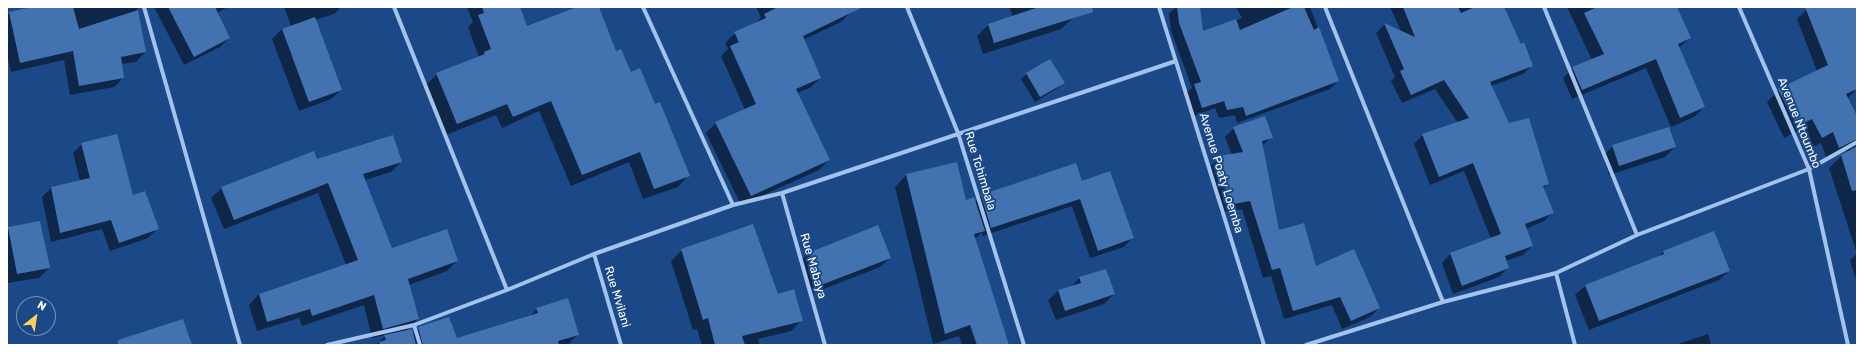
<!DOCTYPE html>
<html>
<head>
<meta charset="utf-8">
<style>
  body { margin:0 }
  #map { position:relative; width:1864px; height:352px; overflow:hidden; background:#1b4988; font-family:Rubik,sans-serif }
  canvas { display:block }
  .frame { position:absolute; inset:0; border:8px solid #fff; pointer-events:none }
  .north { position:absolute; left:16px; top:296px; width:40px; height:40px; box-sizing:border-box; background:#1b4988; border:1px solid #7692b8; border-radius:50%; rotate:30deg; font-size:11px; font-weight:700; line-height:16px; text-align:center; color:#fff }
  .north::after { content:''; display:block; margin:auto; width:14px; height:18px; background:#fed25f; clip-path:polygon(50% 0,100% 100%,50% 72%,0 100%) }
</style>
</head>
<body>
<div id="map">
<canvas width="1864" height="352"></canvas>
<div class="frame"></div>
<div class="north">N</div>
</div>
<script>
const ctx = document.querySelector('canvas').getContext('2d');
ctx.lineJoin = 'round';
function fillPath(path, color) { ctx.fillStyle = color; ctx.fill(path, 'evenodd'); }
const toPath = rows => new Path2D(rows.map(r => 'M' + r).join(''));
function strokePath(path, color, width, dash) { ctx.strokeStyle = color; ctx.lineWidth = width; ctx.lineCap = dash ? 'butt' : 'round'; ctx.setLineDash(dash || []); ctx.stroke(path); }
function write(font, color, halo, rows, align = 'center') {
  ctx.font = font + ' Rubik,sans-serif'; ctx.lineWidth = 4; ctx.setLineDash([]); ctx.textBaseline = 'middle'; ctx.strokeStyle = halo; ctx.fillStyle = color; for (const [text, x, y, turn = 0] of rows) {
    ctx.save(); ctx.translate(x, y); ctx.rotate((+turn || 0) * Math.PI / 180); ctx.textAlign = isNaN(turn) ? turn : align; if (halo) ctx.strokeText(text, 0, 0); ctx.fillText(text, 0, 0); ctx.restore();
  }
}
const shadow = toPath([
  [35,7,137,7,145,52,136,62,121,64,123,78,114,87,70,95,64,60,11,72,7,55,7,15,9,13],
  [154,7,228,7,217,13,229,38,220,47,184,65],
  [284,7,341,7,334,14,315,20,341,90,331,99,299,111,272,39,282,29,291,26],
  [467,7,519,7,527,28,579,7,598,7,616,52,654,106,689,175,678,187,643,199,629,162,571,186,539,111,502,128,496,115,446,135,426,85,437,74,479,57,468,27,473,22],
  [756,7,848,7,851,12,841,22,803,40,820,78,810,88,797,93,829,160,819,170,741,205,706,133,716,123,745,110,721,56,728,49,725,43,735,33,755,24,761,18],
  [1009,7,1070,7,1073,18,1061,29,983,54,977,36,988,25,1013,17],
  [1176,7,1199,7,1202,33,1242,18,1236,7,1310,7,1338,81,1330,89,1237,123,1235,115,1219,118,1215,108,1194,116,1186,93,1192,88,1171,31,1169,14],
  [1390,7,1502,7,1532,65,1523,74,1491,86,1509,125,1548,183,1543,189,1553,212,1544,221,1526,229,1532,246,1523,255,1505,261,1508,268,1499,277,1453,294,1442,263,1450,254,1491,239,1464,171,1430,185,1414,144,1423,135,1458,123,1435,89,1402,103,1391,81,1395,77,1376,33,1385,24,1401,31],
  [1567,7,1676,7,1690,38,1679,48,1704,107,1694,117,1671,127,1646,68,1572,99,1563,78,1573,68,1592,60],
  [1812,7,1857,7,1857,89,1847,99,1857,118,1857,283,1850,260,1857,254,1829,168,1841,156,1848,152,1843,150,1827,160,1821,143,1809,149,1800,130,1784,138,1767,102,1779,90,1817,71,1797,19,1807,9],
  [1027,74,1063,83,1058,88,1035,102,1021,79],
  [1234,128,1272,137,1262,146,1278,231,1316,267,1379,308,1370,317,1342,329,1332,305,1284,319,1271,276,1263,278,1242,209,1220,213,1211,166,1220,157,1232,155,1225,137],
  [82,144,132,196,157,229,148,238,110,251,102,229,51,242,42,197,51,188,80,181,73,153],
  [1613,146,1675,147,1665,157,1609,175,1603,156],
  [316,160,401,162,391,172,365,180,392,249,457,261,447,271,409,285,418,319,405,332,412,335,419,328,456,339,528,318,537,309,578,335,567,345,376,345,386,335,372,338,364,305,302,326,299,318,257,331,249,305,259,294,346,265,318,193,224,229,211,198,222,188],
  [956,163,965,201,975,202,981,196,1082,183,1132,238,1124,247,1090,258,1072,206,983,236,982,232,974,240,1008,345,962,345,959,336,933,344,895,187,906,175],
  [39,223,49,268,39,278,8,283,7,230],
  [682,250,777,295,802,320,791,331,758,339,760,345,702,345,697,329,693,330,671,261],
  [1663,252,1729,271,1719,280,1589,330,1575,295,1585,286,1657,258],
  [808,253,890,258,880,267,811,294,799,263],
  [1105,270,1114,294,1104,304,1056,320,1048,300,1058,291,1071,287,1079,278],
  [1708,334,1711,345,1675,345]
]);
const building = toPath([
  [32,7,73,7,79,29,138,10,146,52,121,57,124,78,79,86,73,51,20,63,9,12],
  [168,7,215,7,230,38,194,57],
  [482,7,520,7,527,26,577,7,599,7,616,51,621,49,631,72,640,68,655,104,660,102,690,176,654,189,640,152,582,175,551,101,513,117,507,104,457,124,436,73,485,54,484,52,491,49,478,15,484,13],
  [778,7,863,7,803,36,821,78,796,89,830,160,751,196,715,122,756,104,730,46,739,42,734,32,766,18,764,14],
  [1039,7,1092,7,1093,12,994,43,988,24],
  [1177,7,1200,7,1203,31,1236,19,1240,30,1293,7,1304,7,1314,30,1319,27,1339,81,1246,116,1243,107,1227,110,1224,101,1202,108,1194,84,1201,82,1179,23],
  [1403,7,1458,7,1461,13,1475,7,1504,7,1521,44,1524,42,1533,66,1490,82,1509,123,1529,118,1549,184,1543,186,1554,213,1525,224,1533,246,1505,256,1509,268,1462,286,1450,253,1501,234,1473,163,1439,177,1422,134,1469,118,1444,80,1411,95,1400,71,1404,69,1384,23,1415,37],
  [1597,7,1677,7,1691,38,1678,44,1705,107,1680,118,1656,59,1582,90,1572,67,1604,54,1584,13],
  [1805,7,1857,7,1857,89,1846,94,1857,116,1857,139,1839,148,1833,132,1822,138,1812,119,1797,126,1778,89,1828,65],
  [315,17,342,90,309,102,282,29],
  [1050,59,1065,83,1040,97,1026,73],
  [1265,116,1273,138,1262,141,1279,230,1304,223,1316,266,1354,249,1380,308,1351,321,1340,297,1293,311,1280,268,1272,270,1250,201,1228,205,1219,156,1243,152,1233,127],
  [1669,127,1676,147,1619,166,1612,145],
  [117,134,133,195,145,191,159,229,119,243,111,220,60,233,51,187,90,178,81,143],
  [393,135,402,162,363,174,392,248,447,229,458,261,408,279,419,319,383,329,374,295,312,316,310,309,267,322,259,294,358,260,328,183,234,220,221,187,314,151,317,159],
  [1857,146,1857,190,1852,191,1841,155],
  [957,162,966,200,974,197,985,231,974,234,1009,345,977,345,970,325,945,334,906,174],
  [1076,163,1082,181,1110,171,1134,238,1098,251,1080,199,991,228,981,195],
  [40,221,50,268,17,274,8,227],
  [753,224,778,294,794,289,803,321,742,336,745,345,715,345,708,318,703,320,681,249],
  [878,225,891,258,821,285,808,253],
  [1714,231,1730,271,1599,321,1585,285,1664,254,1663,251],
  [1106,269,1115,294,1065,311,1058,290,1081,283,1079,277],
  [568,298,579,335,558,341,559,345,423,345,418,327,449,317,457,338,538,313,536,308],
  [183,319,192,345,118,345,118,340],
  [412,329,416,345,380,345,379,342,386,340,384,335]
]);
const minor = toPath([
  [144,7,240,345],
  [394,7,507,290],
  [643,7,733,205],
  [907,7,958,133,1024,345],
  [1159,7,1264,345],
  [1325,7,1443,302],
  [1544,7,1637,235],
  [1739,7,1809,169,1848,345],
  [782,193,825,345],
  [594,254,621,345],
  [1556,273,1575,345],
  [414,325,420,345],
  [327,345,414,325,507,290,594,254,733,205,782,193,1176,61],
  [1306,345,1443,302,1556,273,1637,235,1809,169,1857,142]
]);
const streetNames = [
  ["Avenue Ntoumbo",1799,123,68],
  ["Rue Tchimbala",980,171,73],
  ["Avenue Poaty Loemba",1221,173,73],
  ["Rue Mabaya",813,266,74],
  ["Rue Mvilani",617,297,73]
];
fillPath(shadow, '#0007');
fillPath(building, '#4372b1');
strokePath(minor, '#a3c3ec', 4);
write('12px', '#fff', '#1b4988', streetNames);
</script>
</body>
</html>
